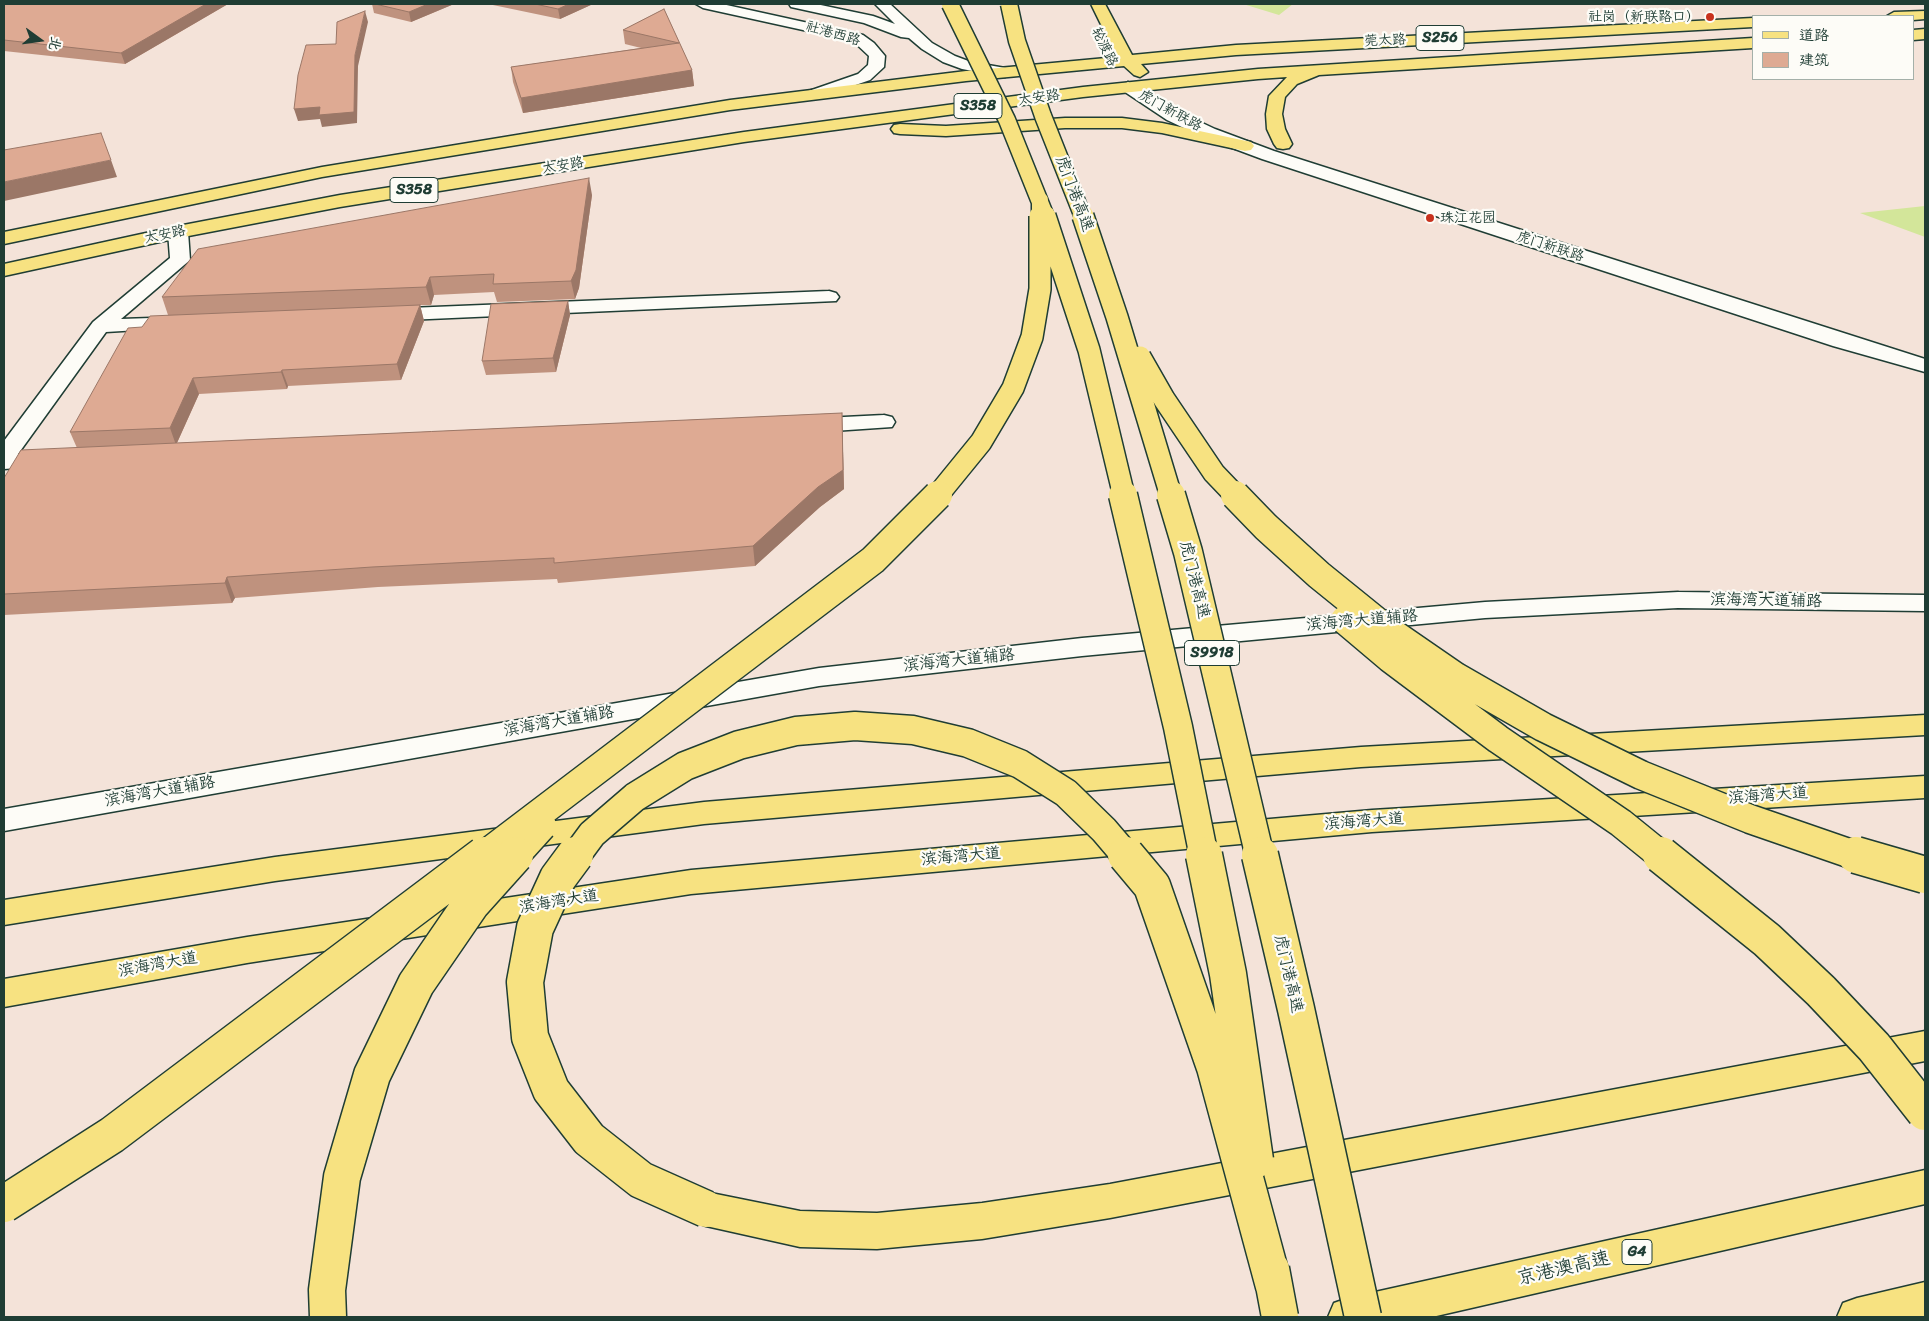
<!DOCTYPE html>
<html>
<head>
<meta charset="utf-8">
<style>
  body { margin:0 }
  #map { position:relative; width:1929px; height:1321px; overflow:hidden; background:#f4e3d9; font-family:Sriracha,"LXGW WenKai TC",sans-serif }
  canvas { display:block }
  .frame { position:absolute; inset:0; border:5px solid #1f3d34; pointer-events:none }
  .legend { position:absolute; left:1752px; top:15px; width:162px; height:65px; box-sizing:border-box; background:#fdfcf7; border:1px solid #a4b0a9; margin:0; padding:6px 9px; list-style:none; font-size:15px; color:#1f3d34 }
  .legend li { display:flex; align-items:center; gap:10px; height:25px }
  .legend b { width:25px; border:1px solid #a4b0a9 }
  .north { position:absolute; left:15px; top:15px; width:50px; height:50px; -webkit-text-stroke:4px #fdfcf7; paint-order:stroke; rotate:104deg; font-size:14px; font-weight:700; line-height:20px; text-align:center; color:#1f3d34 }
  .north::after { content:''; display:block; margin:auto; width:18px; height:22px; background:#1f3d34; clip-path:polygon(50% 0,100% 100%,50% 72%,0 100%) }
</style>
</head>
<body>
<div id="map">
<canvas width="1929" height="1321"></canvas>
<div class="frame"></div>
<ul class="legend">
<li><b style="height:6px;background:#f7e281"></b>道路</li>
<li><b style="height:14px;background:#deaa93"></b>建筑</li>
</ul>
<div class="north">北</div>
</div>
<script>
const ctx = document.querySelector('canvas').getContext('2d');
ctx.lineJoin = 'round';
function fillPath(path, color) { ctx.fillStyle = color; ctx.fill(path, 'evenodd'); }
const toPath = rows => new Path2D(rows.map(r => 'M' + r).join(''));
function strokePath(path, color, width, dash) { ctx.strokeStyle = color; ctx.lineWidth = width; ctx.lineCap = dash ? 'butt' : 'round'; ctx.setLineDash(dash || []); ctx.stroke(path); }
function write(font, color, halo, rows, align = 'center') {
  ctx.font = font + ' Sriracha,"LXGW WenKai TC",sans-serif'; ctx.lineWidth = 4.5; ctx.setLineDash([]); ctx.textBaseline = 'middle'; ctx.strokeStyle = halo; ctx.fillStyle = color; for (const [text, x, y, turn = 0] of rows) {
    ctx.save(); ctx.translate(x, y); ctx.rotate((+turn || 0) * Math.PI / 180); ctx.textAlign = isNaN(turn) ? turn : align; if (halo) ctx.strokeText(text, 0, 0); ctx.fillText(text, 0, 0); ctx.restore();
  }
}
const green = toPath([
  [1243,4,1293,4,1279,15],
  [1925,206,1925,237,1860,213]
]);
const street = toPath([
  [178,226,185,228,188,232,190,260,121,319,181,317,188,319,191,323,188,327,106,332,18,454,50,453,58,455,62,460,58,465,4,469,4,441,93,322,170,258,168,232,171,228,178,226],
  [829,291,836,293,839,297,836,301,384,321,377,319,374,315,377,311,384,309,829,291],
  [884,415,892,417,895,422,892,427,804,433,796,431,793,426,796,421,804,419,884,415]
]);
const secondary = toPath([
  [696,4,722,4,863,35,874,43,885,56,884,67,870,80,818,98,806,98,804,95,806,92,858,74,868,65,869,56,853,41,703,8,696,4],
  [789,4,816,4,873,16,895,24,875,4,890,4,932,43,955,56,971,62,1011,69,1013,72,1005,77,962,69,943,62,922,49,909,38,901,37,864,23,791,7,789,4],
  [1128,82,1179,112,1215,129,1274,151,1925,359,1925,372,1833,346,1262,159,1203,137,1167,120,1122,90,1120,87,1128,82],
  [1678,592,1925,595,1925,611,1678,608,1485,618,1082,656,819,686,4,831,4,809,819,668,1082,638,1485,602,1678,592]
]);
const primary = toPath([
  [1091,4,1105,4,1132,55,1236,45,1753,18,1753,27,1236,55,1141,64,1148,72,1140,77,1134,75,1124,66,966,81,730,110,322,177,4,244,4,232,322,167,730,100,966,71,1117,57,1091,4],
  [1925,11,1925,19,1913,20,1913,16,1887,16,1894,12,1925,11],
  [1925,29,1925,39,1913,40,1913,30,1925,29],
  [1753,38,1753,48,1319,75,1297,84,1285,97,1282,114,1285,129,1292,144,1289,148,1283,149,1277,148,1274,144,1267,129,1266,114,1269,96,1287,77,1258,79,1083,97,744,142,340,207,178,238,4,276,4,264,178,226,340,195,744,132,1083,87,1258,69,1753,38],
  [1065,118,1122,118,1162,123,1251,142,1254,146,1251,150,1245,151,1162,133,1122,128,1065,128,946,136,900,134,894,133,891,129,894,125,900,124,946,126,1065,118],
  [1925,715,1925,735,1361,767,704,824,275,881,4,925,4,900,275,857,704,802,1361,747,1925,715],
  [1925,776,1925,798,1372,832,691,894,247,963,4,1007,4,979,247,937,691,870,1372,810,1925,776]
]);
const highway = toPath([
  [1925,1031,1925,1061,1110,1218,982,1239,877,1249,800,1247,706,1226,692,1221,687,1209,692,1197,706,1192,800,1211,877,1213,982,1203,1110,1184,1925,1031],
  [1925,1170,1925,1204,1432,1317,1328,1317,1334,1303,1348,1298,1925,1170],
  [1925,1282,1925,1317,1837,1317,1843,1303,1857,1298,1925,1282]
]);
const highwayBridgeFar3 = toPath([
  [950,4,1007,120,1046,217],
  [1009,4,1017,41,1043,116,1083,217],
  [1040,200,1040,217]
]);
const highwayBridgeFar2 = toPath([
  [1045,216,1089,350,1124,496],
  [1083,216,1117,317,1171,496],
  [1140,357,1164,399,1214,473,1236,496],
  [937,496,981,442,1013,388,1032,337,1040,289,1040,216]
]);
const highwayBridgeFar1 = toPath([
  [1123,495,1178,727,1204,857],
  [1171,495,1188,552,1260,857],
  [1235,495,1266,527,1319,575,1382,626,1456,677,1543,727,1641,775,1750,819,1860,857],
  [1345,620,1390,658,1498,739,1621,823,1663,857],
  [482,857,873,560,938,495],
  [514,857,542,826],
  [575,857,592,834,635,797,685,766,739,745,796,731,855,726,913,730,968,743,1020,764,1066,793,1104,830,1127,857]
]);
const highwayBridge = toPath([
  [575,855,558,878,535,928,525,982,530,1037,551,1090,589,1139,641,1180,706,1209],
  [1126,855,1152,886,1215,1067,1274,1286],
  [1204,855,1228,974,1255,1160],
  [1260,855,1296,1009,1363,1317],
  [1661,855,1767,940,1821,991,1874,1047,1925,1112],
  [1856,855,1925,875],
  [4,1204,112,1135,484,855],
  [1271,1269,1280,1317],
  [328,1317,327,1290,342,1177,372,1075,416,984,471,904,515,855]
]);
const wall = toPath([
  [4,4,228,4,125,64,4,51],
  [372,4,454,4,411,22,374,13],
  [488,4,593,4,560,19],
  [664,9,692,70,694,86,523,113,513,82,511,67,641,48,625,44,623,30],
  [592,195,579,288,575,299,497,302,494,292,434,295,431,305,420,305,424,321,401,380,288,386,287,389,199,394,177,443,842,413,844,489,820,507,755,566,558,583,557,579,378,587,235,598,232,603,4,615,4,478,77,448,70,432,142,327,168,315,162,297],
  [568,301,570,315,556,372,486,375,482,361]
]);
const shadedWall = toPath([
  [206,4,228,4,125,64,121,53],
  [428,4,454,4,411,22,409,12],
  [569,4,593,4,560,19,558,9],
  [365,11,368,22,358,66,357,123,322,127,320,119,298,121,294,109,355,55],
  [692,70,694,86,523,113,521,98],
  [111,160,117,177,4,201,4,182],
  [589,178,592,195,579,288,575,299,571,281],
  [430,277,434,295,431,305,426,287],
  [568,301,570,315,556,372,553,358],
  [420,305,424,321,401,380,397,364],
  [282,370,288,386,287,389,281,372],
  [193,378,199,394,176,445,170,428],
  [842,413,844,489,820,507,755,566,753,546],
  [227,577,235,598,232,603,225,583]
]);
const building = toPath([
  [4,4,206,4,121,53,4,40,4,4],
  [375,4,428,4,409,12,375,4],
  [535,4,569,4,558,9,535,4],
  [664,9,692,70,521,98,511,67,679,43,623,30,664,9],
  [365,11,355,55,354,112,319,115,320,107,294,109,298,75,306,45,336,44,337,22,365,11],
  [101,133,111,160,4,182,4,150,101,133],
  [589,178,576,270,571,281,493,284,494,274,430,277,426,287,162,297,198,249,589,178],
  [568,301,553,358,482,361,491,304,568,301],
  [420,305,397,364,282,370,281,372,193,378,170,428,70,432,128,328,142,327,150,316,420,305],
  [842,413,843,470,818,487,753,546,554,563,554,558,372,567,227,577,225,583,4,594,4,478,21,450,842,413]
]);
const markers = [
  [1710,17,5,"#c8321e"],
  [1430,218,5,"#c8321e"]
];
const farPoinames = [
  ["社岗（新联路口）",1700,17],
  ["珠江花园",1440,218,"left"]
];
const farStreetnames = [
  ["社港西路",833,34,16],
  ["莞太路",1385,41,-3],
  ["轮渡路",1104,47,64],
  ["太安路",1039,98,-8],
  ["虎门新联路",1170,111,29],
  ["太安路",563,166,-9],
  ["太安路",165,235,-12],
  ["虎门新联路",1550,247,18]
];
const shields = [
  [1440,38,48],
  [978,106,48],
  [414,190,48],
  [1212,653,55],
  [1637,1252,30]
];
const shieldNames = [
  ["S256",1440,38],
  ["S358",978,106],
  ["S358",414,190],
  ["S9918",1212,653],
  ["G4",1637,1252]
];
const streetNames = [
  ["虎门港高速",1074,194,69],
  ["虎门港高速",1194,580,76],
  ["滨海湾大道辅路",1766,601,1],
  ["滨海湾大道辅路",1362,621,-5],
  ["滨海湾大道辅路",959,661,-6],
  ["滨海湾大道辅路",559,722,-10],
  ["滨海湾大道辅路",160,792,-10],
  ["滨海湾大道",1768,796,-4],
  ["滨海湾大道",1364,822,-4],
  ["滨海湾大道",961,857,-5],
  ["滨海湾大道",559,902,-9],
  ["滨海湾大道",158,965,-10],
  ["虎门港高速",1288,974,77]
];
const nearStreetnames = [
  ["京港澳高速",1564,1269,-13]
];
fillPath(green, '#d3e69a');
strokePath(street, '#1f3d34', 3);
strokePath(secondary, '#1f3d34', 3);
strokePath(primary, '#1f3d34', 3);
strokePath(highway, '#1f3d34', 3);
fillPath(street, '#fdfcf7');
fillPath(secondary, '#fdfcf7');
fillPath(primary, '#f7e281');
fillPath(highway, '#f7e281');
strokePath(highwayBridgeFar3, '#1f3d34', 19, []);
strokePath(highwayBridgeFar2, '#1f3d34', 24, []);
strokePath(highwayBridgeFar1, '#1f3d34', 31, []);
strokePath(highwayBridge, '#1f3d34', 39, []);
strokePath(highwayBridgeFar3, '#f7e281', 16);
strokePath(highwayBridgeFar2, '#f7e281', 21);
strokePath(highwayBridgeFar1, '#f7e281', 28);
strokePath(highwayBridge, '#f7e281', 36);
fillPath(wall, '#bf927e');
fillPath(shadedWall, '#9b7767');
fillPath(building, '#deaa93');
strokePath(building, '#9b7767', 1);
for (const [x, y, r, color] of markers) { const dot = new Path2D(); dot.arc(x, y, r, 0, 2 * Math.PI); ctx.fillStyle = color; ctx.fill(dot); strokePath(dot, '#fdfcf7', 2); }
write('14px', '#1f3d34', '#fdfcf7', farPoinames, 'right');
write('14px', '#1f3d34', '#fdfcf7', farStreetnames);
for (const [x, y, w] of shields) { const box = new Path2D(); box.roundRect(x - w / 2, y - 12.5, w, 25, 4); ctx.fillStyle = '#fdfcf7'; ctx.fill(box); strokePath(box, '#1f3d34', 1); }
write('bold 15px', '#1f3d34', null, shieldNames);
write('16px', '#1f3d34', '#fdfcf7', streetNames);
write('19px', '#1f3d34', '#fdfcf7', nearStreetnames);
</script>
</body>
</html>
